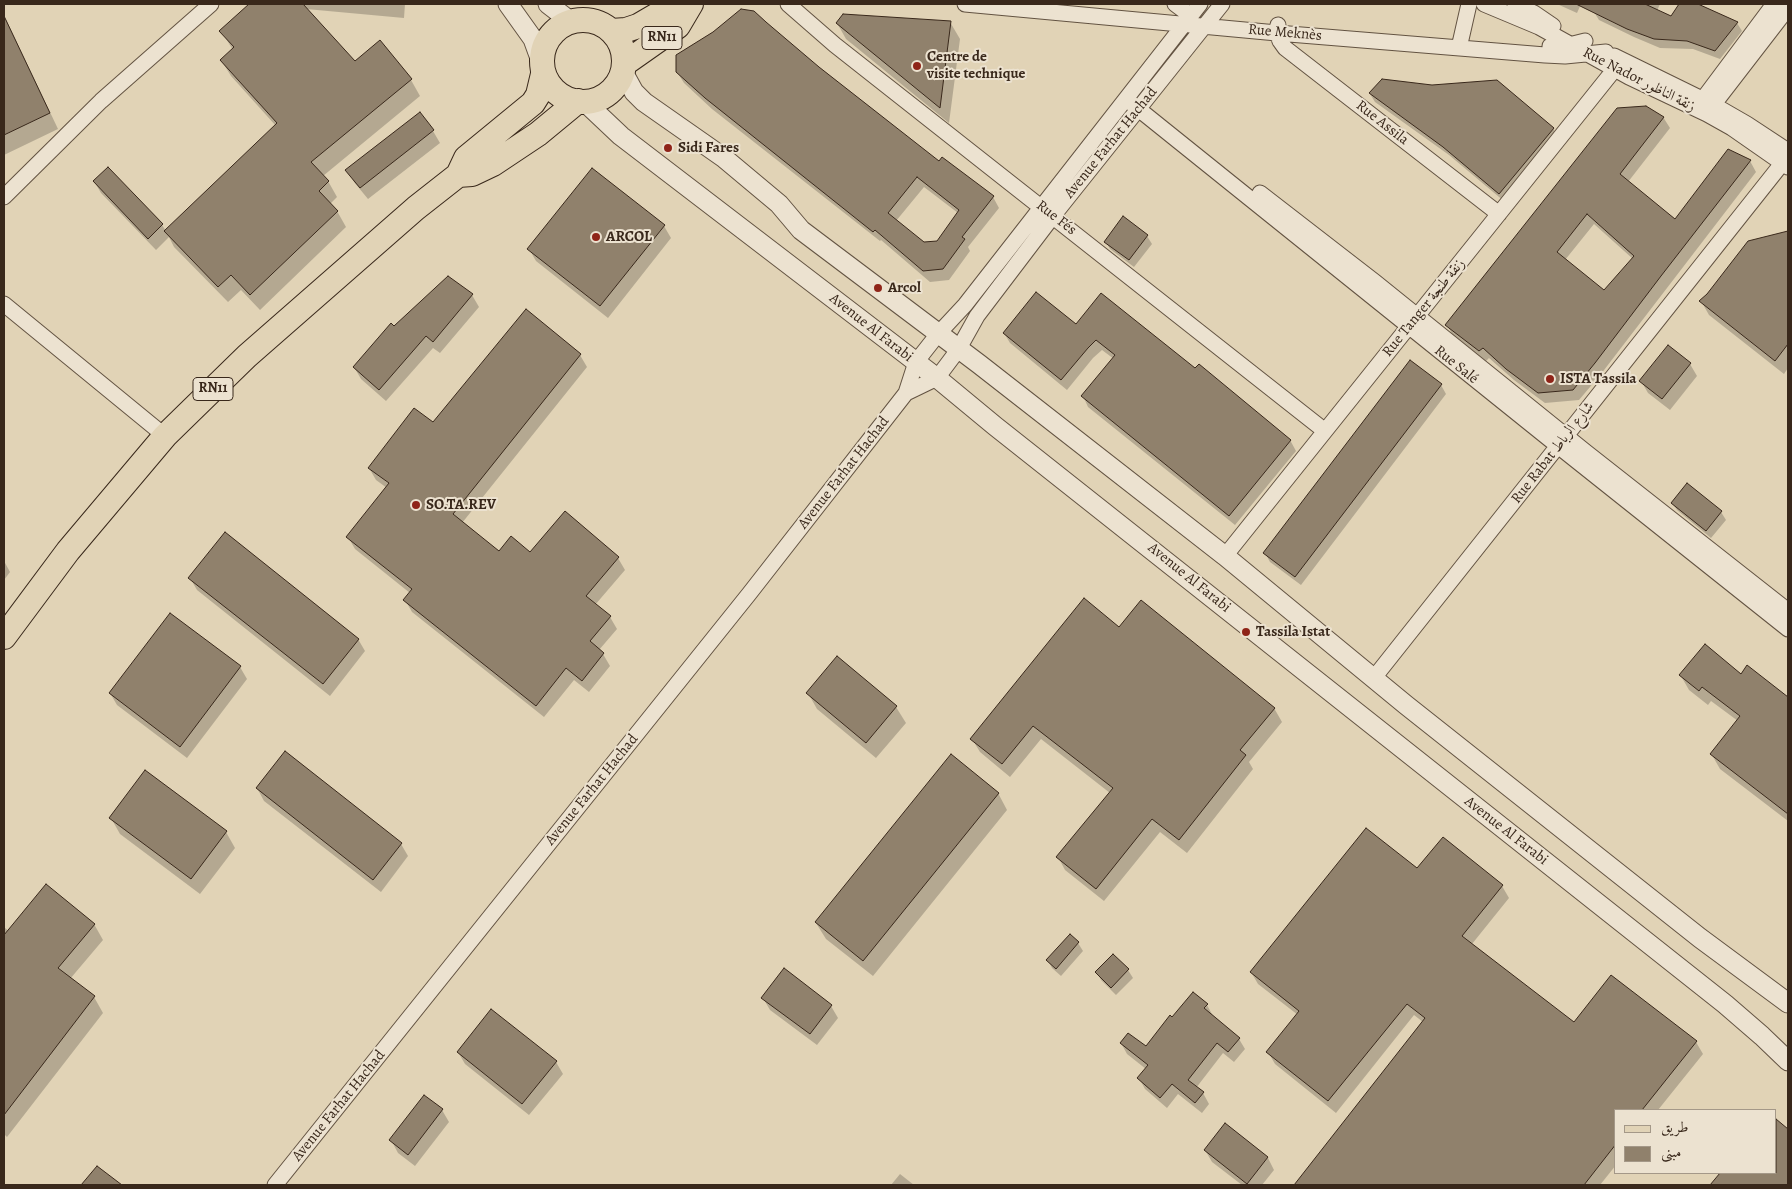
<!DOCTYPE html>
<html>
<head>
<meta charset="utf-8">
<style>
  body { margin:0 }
  #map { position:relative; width:1792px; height:1189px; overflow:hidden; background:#e1d3b6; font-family:Alegreya,Amiri,serif }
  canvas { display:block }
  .frame { position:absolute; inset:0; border:5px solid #39281b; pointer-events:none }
  .legend { position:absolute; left:1614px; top:1109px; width:162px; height:65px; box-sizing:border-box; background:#ece2d0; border:1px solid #a49888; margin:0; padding:6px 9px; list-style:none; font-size:15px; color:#39281b }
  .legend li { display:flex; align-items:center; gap:10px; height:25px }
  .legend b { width:25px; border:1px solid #a49888 }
</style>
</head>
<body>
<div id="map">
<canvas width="1792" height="1189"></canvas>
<div class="frame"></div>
<ul class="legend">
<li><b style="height:6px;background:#e1d3b6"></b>طريق</li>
<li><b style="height:14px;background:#90816c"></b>مبنى</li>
</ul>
</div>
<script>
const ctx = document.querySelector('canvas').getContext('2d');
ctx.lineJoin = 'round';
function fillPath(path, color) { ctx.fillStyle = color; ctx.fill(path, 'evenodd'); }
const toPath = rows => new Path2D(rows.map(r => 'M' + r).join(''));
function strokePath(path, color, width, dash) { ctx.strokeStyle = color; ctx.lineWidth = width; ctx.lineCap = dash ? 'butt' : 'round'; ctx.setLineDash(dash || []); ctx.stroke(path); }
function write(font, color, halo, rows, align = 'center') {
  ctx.font = font + ' Alegreya,Amiri,serif'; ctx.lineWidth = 4; ctx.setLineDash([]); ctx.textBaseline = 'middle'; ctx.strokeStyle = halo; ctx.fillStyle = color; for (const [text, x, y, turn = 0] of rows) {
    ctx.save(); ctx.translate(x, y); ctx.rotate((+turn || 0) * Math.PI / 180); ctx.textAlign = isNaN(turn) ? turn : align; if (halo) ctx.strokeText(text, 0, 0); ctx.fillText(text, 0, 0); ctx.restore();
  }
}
const shadow = toPath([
  [251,4,405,4,404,18,306,9,355,63,380,42,411,80,420,96,323,176,328,181,337,197,330,204,337,211,346,227,260,310,241,290,228,302,174,247,169,237,156,250,101,193,94,181,108,168,162,225,166,231,276,126,231,76,221,60,233,50,221,31],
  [1557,4,1581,4,1577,13],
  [1597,4,1660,4,1657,11,1672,18,1680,4,1696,4,1737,23,1742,31,1720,59,1693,49,1660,48,1634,37,1599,20,1594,12],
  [4,15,58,129,4,155],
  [950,22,960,39,949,123,846,39,837,23],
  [713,33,819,67,939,163,993,197,999,208,968,247,970,251,949,280,930,282,881,240,880,241,712,109,684,83,677,72],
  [924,187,958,213,938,242,924,243,896,221],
  [1370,94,1553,128,1558,137,1505,202,1449,155,1375,102],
  [1663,117,1670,128,1628,182,1675,220,1729,150,1750,161,1756,172,1601,374,1579,400,1545,403,1514,380,1489,358,1486,361,1453,336,1447,325],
  [1594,224,1633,259,1604,292,1565,260],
  [433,131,440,143,368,199,354,182,347,170],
  [664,226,671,238,608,318,536,261,529,249],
  [1788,231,1788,368,1784,374,1709,315,1701,301],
  [1147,236,1152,244,1134,267,1110,249,1106,242],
  [472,295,479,307,440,353,433,348,386,401,361,379,354,367,394,327],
  [1076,325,1195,370,1290,440,1296,451,1235,525,1088,407,1083,396,1114,359,1102,350,1093,358,1067,390,1010,343,1004,333],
  [580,355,587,367,462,523,499,553,531,554,565,513,618,558,625,570,595,605,610,617,617,629,599,650,603,654,610,666,589,692,574,680,544,717,412,612,405,600,410,593,355,549,348,537,387,488,376,480,369,468,433,424],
  [1690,364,1697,376,1670,410,1648,393,1641,381],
  [1441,385,1446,394,1301,585,1270,562,1265,553],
  [1687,485,1721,512,1726,520,1711,538,1677,510,1672,503],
  [4,561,10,572,4,580],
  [190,578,358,639,365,651,330,696,197,590],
  [1119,628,1274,708,1282,722,1249,762,1253,769,1187,853,1160,832,1104,901,1065,870,1058,857,1110,793,1041,739,1010,777,980,752,972,739],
  [240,667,247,679,187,758,117,705,110,693],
  [1747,667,1788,698,1788,821,1720,769,1712,755,1738,721,1711,701,1708,705,1689,690,1681,676,1741,675],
  [808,693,896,707,906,723,876,758,817,709],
  [285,753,401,844,408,856,381,892,264,801,257,788],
  [146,772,226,832,235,848,200,894,120,834,111,818],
  [998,793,1007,810,873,976,826,939,816,923],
  [1443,838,1502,886,1509,898,1472,944,1575,1024,1696,1042,1703,1054,1658,1110,1616,1110,1616,1165,1600,1185,1296,1185,1423,1022,1414,1015,1336,1113,1275,1064,1268,1052,1298,1015,1258,984,1251,972,1417,870],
  [94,924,103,940,70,979,94,997,103,1013,7,1137,4,1134,4,930,5,928,9,931],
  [1070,936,1078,943,1083,951,1061,976,1052,968,1048,960],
  [1113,956,1128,970,1133,978,1116,995,1101,980,1097,973],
  [763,998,831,1006,838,1018,817,1045,770,1010],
  [1207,1005,1213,1016,1239,1039,1245,1049,1234,1062,1223,1053,1196,1088,1203,1093,1209,1104,1202,1113,1178,1094,1167,1108,1145,1089,1139,1078,1146,1069,1127,1054,1121,1043,1146,1048,1173,1019],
  [458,1052,556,1062,563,1074,529,1115,465,1064],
  [442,1110,449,1122,415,1166,398,1153,391,1140],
  [1776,1120,1788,1131,1788,1185,1712,1185,1722,1173,1776,1173],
  [1205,1150,1268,1158,1274,1170,1262,1185,1242,1185,1212,1162],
  [900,1174,914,1185,891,1185]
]);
const building = toPath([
  [249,4,303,4,355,61,380,40,412,79,311,162,329,181,319,191,338,211,250,295,231,275,218,287,164,231,277,123,220,60,234,47,219,31,249,4],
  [1576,4,1645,4,1671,16,1679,4,1698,4,1738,22,1715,51,1687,41,1654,39,1627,29,1576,4],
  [741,9,754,11,766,22,819,67,939,161,942,157,994,196,962,237,965,239,943,269,923,271,875,230,873,232,705,98,676,72,676,55,713,32,741,9],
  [917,177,959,210,937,241,924,242,888,213,917,177],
  [843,14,951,21,940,108,836,23,843,14],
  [4,16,50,113,4,135,4,16],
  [1382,79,1432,85,1497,80,1554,128,1499,194,1443,147,1369,93,1382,79],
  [1646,106,1664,117,1620,174,1675,219,1728,149,1751,160,1661,276,1595,363,1573,390,1538,393,1506,369,1483,348,1479,351,1445,325,1617,108,1646,106],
  [1587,214,1634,256,1604,290,1557,252,1587,214],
  [420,112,434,130,360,188,345,170,420,112],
  [108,167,163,224,148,239,93,181,108,167],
  [592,168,665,225,600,306,527,249,592,168],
  [1123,216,1148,235,1129,260,1104,242,1123,216],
  [1788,231,1788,344,1775,361,1699,301,1707,294,1748,241,1788,231],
  [448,276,473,294,433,342,426,336,379,390,353,367,391,323,394,326,448,276],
  [1036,292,1076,324,1101,293,1195,368,1199,364,1291,440,1229,516,1081,396,1115,355,1096,340,1088,348,1061,380,1003,333,1036,292],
  [526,309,581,354,453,514,499,551,511,536,530,552,565,511,619,557,586,596,611,616,590,641,604,653,582,681,566,668,536,706,403,600,412,589,346,537,389,483,368,468,414,408,433,422,526,309],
  [1668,345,1691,363,1662,399,1639,381,1668,345],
  [1410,360,1442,384,1295,577,1263,553,1410,360],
  [1687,483,1722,511,1706,531,1671,503,1687,483],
  [225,532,359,639,323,684,188,578,225,532],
  [1084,598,1119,627,1141,600,1275,708,1240,750,1246,755,1179,840,1152,819,1096,889,1056,857,1113,788,1033,726,1002,764,970,739,1084,598],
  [170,613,241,666,180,747,109,693,170,613],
  [1705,644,1741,674,1747,665,1788,697,1788,814,1710,754,1740,716,1702,687,1699,691,1679,675,1705,644],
  [837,656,897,706,866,743,806,693,837,656],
  [285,751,402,843,373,880,256,788,285,751],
  [951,754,999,793,863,961,815,922,951,754],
  [145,770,227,831,191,879,109,818,145,770],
  [1366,828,1417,868,1443,837,1503,885,1462,936,1574,1022,1611,975,1697,1041,1642,1110,1616,1110,1616,1144,1584,1185,1294,1185,1425,1018,1407,1004,1328,1101,1266,1052,1299,1011,1250,972,1366,828],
  [46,884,95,924,58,968,95,996,4,1115,4,935,46,884],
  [1070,934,1079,942,1056,969,1046,960,1070,934],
  [1113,954,1129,969,1111,988,1095,972,1113,954],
  [784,968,832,1005,810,1034,761,998,784,968],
  [1193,992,1208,1004,1204,1008,1240,1038,1228,1052,1217,1043,1188,1080,1204,1092,1195,1103,1172,1084,1160,1098,1137,1078,1148,1065,1120,1043,1128,1033,1146,1046,1170,1015,1172,1017,1193,992],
  [491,1009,557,1061,522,1104,457,1052,491,1009],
  [424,1095,443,1109,408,1155,389,1140,424,1095],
  [1776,1119,1788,1129,1788,1185,1710,1185,1720,1173,1776,1173,1776,1119],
  [1225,1123,1268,1157,1247,1184,1204,1150,1225,1123],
  [97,1166,122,1185,81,1185,97,1166]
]);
const minor = toPath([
  [788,4,835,45,1325,431],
  [965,4,1277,33,1545,55,1565,56,1606,52],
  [1175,4,1191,16],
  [1484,4,1539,27,1629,77,1707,114,1732,128,1788,167],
  [1515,4,1534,13,1553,26],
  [1278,25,1277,33,1280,41,1285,48,1499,214],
  [1550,46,1569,45,1585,41],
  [1459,48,1469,4],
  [1614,56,1714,105,1747,124,1788,151],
  [1126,99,1558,446,1788,629],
  [1697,107,1774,4],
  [1707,113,1788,8],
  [1260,193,1375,282,1586,452,1788,611],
  [4,197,101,101,211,4],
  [4,304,165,436],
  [906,393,937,378,958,350,977,316,1053,216,1222,4],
  [1225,556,1622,60],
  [1373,679,1788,156],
  [275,1185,749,594,906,393,916,362,938,334,965,305,1200,4]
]);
const tertiary = toPath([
  [508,4,533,39,541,61],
  [548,4,570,21],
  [623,72,634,92,644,102,724,158,779,204,801,230,979,364,1225,556,1406,705,1700,938,1788,1003],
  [585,102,621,136,937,378,995,426,1725,1004,1762,1036,1788,1061]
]);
const primary = toPath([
  '542 61a41 41 0 1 1 82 0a41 41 0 1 1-82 0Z',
  [611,31,626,30,638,26,662,12,686,4],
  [624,64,678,26,691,4],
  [458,175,472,174,493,164,538,134,578,101],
  [4,637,68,551,165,436,247,356,416,208,458,175,466,158,533,103,538,95,543,74]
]);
const markers = [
  [917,66,5,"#8f2418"],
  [668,148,5,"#8f2418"],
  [596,237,5,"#8f2418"],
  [878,288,5,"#8f2418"],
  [1550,379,5,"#8f2418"],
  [416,505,5,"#8f2418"],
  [1246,632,5,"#8f2418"]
];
const shields = [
  [662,38,40],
  [213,389,40]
];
const shieldNames = [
  ["RN11",662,38],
  ["RN11",213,389]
];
const streetNames = [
  ["Rue Meknès",1285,33,5],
  ["Rue Nador زنقة الناظور",1639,80,27],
  ["Rue Assila",1382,123,38],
  ["Avenue Farhat Hachad",1111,143,-51],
  ["Rue Fés",1056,218,38],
  ["Rue Tanger زنقة طنجة",1424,308,-51],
  ["Avenue Al Farabi",871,328,38],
  ["Rue Salé",1456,365,39],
  ["Rue Rabat شارع الرباط",1553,453,-52],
  ["Avenue Farhat Hachad",844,473,-52],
  ["Avenue Al Farabi",1189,578,39],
  ["Avenue Farhat Hachad",592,790,-51],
  ["Avenue Al Farabi",1506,831,38],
  ["Avenue Farhat Hachad",339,1106,-51]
];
const poiNames = [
  ["Centre de",927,57],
  ["visite technique",927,74],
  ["Sidi Fares",678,148],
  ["ARCOL",606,237],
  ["Arcol",888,288],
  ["ISTA Tassila",1560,379],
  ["SO.TA.REV",426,505],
  ["Tassila Istat",1256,632]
];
fillPath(shadow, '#0003');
fillPath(building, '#90816c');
strokePath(building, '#39281b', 1);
strokePath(minor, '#635342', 17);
strokePath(tertiary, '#635342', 21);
strokePath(primary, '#39281b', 26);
strokePath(minor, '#ece2d0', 15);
strokePath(tertiary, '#ece2d0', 19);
strokePath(primary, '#e1d3b6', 24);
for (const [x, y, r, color] of markers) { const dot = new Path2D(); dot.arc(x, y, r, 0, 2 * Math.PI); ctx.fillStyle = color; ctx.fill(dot); strokePath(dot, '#ece2d0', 2); }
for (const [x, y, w] of shields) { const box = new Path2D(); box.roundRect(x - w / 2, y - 11.5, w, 23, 4); ctx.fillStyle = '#ece2d0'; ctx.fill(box); strokePath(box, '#39281b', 1); }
write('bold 14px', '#39281b', null, shieldNames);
write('15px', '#39281b', '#ece2d0', streetNames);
write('bold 15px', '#39281b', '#ece2d0', poiNames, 'left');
</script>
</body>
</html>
